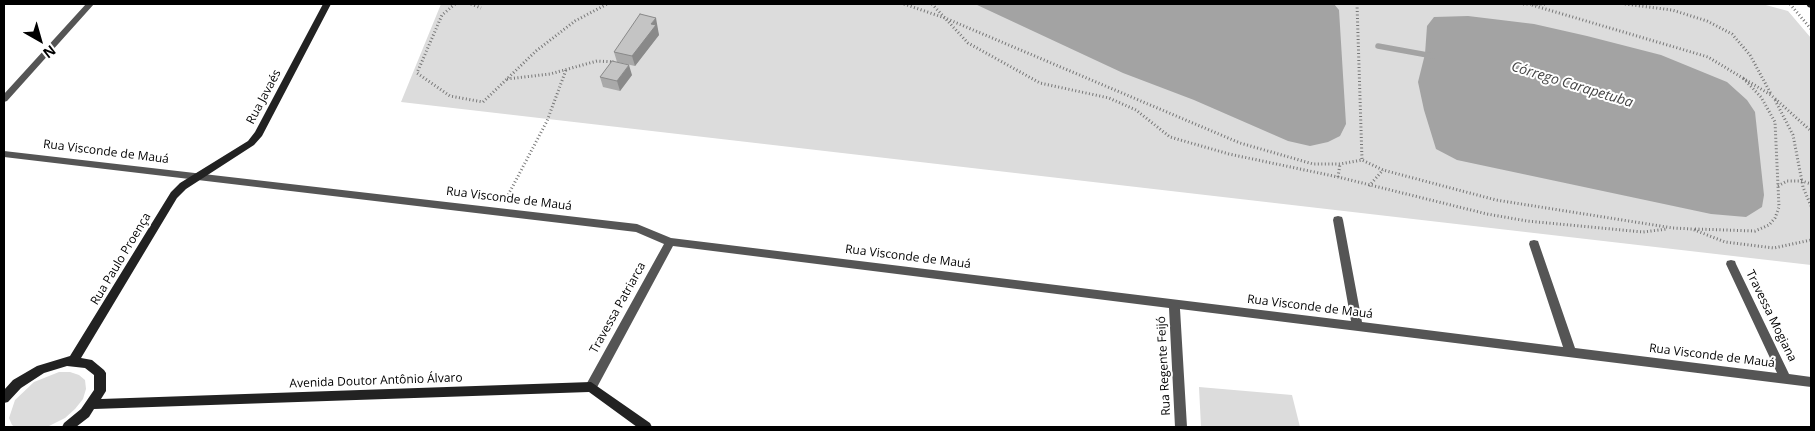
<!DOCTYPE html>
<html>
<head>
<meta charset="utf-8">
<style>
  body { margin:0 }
  #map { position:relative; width:1815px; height:431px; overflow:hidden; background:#fff; font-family:"Open Sans",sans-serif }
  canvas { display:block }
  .frame { position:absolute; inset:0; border:5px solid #000; pointer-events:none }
  .north { position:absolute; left:15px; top:15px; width:50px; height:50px; -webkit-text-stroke:4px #fff; paint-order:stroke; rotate:142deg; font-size:14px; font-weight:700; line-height:20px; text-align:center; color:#000 }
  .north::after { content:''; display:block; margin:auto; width:18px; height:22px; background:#000; clip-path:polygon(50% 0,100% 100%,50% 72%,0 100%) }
</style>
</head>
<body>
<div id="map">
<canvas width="1815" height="431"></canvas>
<div class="frame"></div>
<div class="north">N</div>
</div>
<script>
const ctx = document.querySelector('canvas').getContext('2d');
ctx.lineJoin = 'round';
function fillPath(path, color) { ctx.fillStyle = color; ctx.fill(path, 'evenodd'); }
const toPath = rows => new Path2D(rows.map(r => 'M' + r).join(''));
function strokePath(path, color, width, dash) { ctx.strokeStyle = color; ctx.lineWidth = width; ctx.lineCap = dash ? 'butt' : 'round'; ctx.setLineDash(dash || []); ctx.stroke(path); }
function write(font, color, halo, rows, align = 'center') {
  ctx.font = font + ' "Open Sans",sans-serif'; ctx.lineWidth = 4; ctx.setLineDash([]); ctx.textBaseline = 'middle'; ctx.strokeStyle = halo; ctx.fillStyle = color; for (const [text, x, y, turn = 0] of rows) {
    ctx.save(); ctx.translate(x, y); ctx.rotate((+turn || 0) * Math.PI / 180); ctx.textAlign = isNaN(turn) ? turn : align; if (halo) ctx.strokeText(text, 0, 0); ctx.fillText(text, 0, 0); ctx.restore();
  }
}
const green = toPath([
  [441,4,1762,4,1788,11,1811,38,1811,265,401,102],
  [59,372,70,372,79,375,85,380,86,389,83,399,75,409,65,418,47,427,15,427,12,425,9,418,15,400,34,382],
  [1199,387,1292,395,1300,427,1201,427]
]);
const water = toPath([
  [975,4,1334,4,1339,10,1346,124,1340,136,1328,142,1310,146,1288,141,1194,100,1123,73],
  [1468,16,1534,24,1587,36,1661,55,1727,82,1747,100,1755,112,1764,195,1762,207,1746,217,1711,214,1457,160,1436,149,1424,110,1418,82,1425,54,1427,26,1434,17]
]);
const stream = toPath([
  [1378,46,1433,56]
]);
const path = toPath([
  [455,4,442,15,417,73,450,96,483,102,536,51,575,21,607,4],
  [471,4,481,8],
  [904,4,945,18,1240,143,1313,164,1340,164,1362,160,1383,170,1496,200,1673,228,1692,229,1725,242,1774,248,1811,240],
  [932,4,968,43,1040,83,1109,98,1136,110,1170,137,1229,154,1338,177,1487,214,1527,221,1643,232,1667,229],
  [1357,4,1362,160],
  [1523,4,1545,4],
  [1625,4,1672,10,1707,21,1732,34,1750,55,1771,94],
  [1790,4,1811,29],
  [1532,5,1708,57,1771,95,1811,131],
  [507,79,550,74,597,61,614,62],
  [1775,100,1793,135,1803,187,1811,206],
  [1338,177,1340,164],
  [1369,186,1383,170],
  [1778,186,1787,181,1802,181,1811,184],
  [505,201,547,121,566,70],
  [1695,229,1755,231,1769,225,1775,218,1779,207,1775,122,1761,97,1742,77]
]);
const street = toPath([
  [86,4,94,4,7,101,4,102,4,94,86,4],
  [4,151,637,224,671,238,1351,321,1333,220,1334,217,1338,216,1342,217,1343,220,1362,322,1563,347,1529,244,1530,241,1534,240,1538,241,1539,244,1575,348,1777,373,1726,264,1727,261,1731,260,1735,261,1736,264,1789,374,1811,377,1811,387,1180,309,1187,427,1175,427,1169,308,673,246,595,391,591,392,587,391,585,387,587,383,664,244,636,232,4,157,4,151]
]);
const secondary = toPath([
  [323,4,331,4,262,136,254,145,186,189,177,198,81,358,92,360,104,370,106,373,106,391,101,399,591,382,650,423,652,427,637,427,589,392,94,409,89,417,76,427,62,427,64,423,81,409,94,390,94,375,85,368,67,366,44,373,21,388,8,402,4,403,4,390,13,380,37,366,70,356,171,192,180,183,248,141,255,132,323,4],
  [1806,4,1811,4,1811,8,1808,7,1806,4]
]);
const wall = toPath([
  [658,28,657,29,659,35,635,66,617,62,614,52],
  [632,75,620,91,603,87,600,77]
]);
const shadedWall = toPath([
  [656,18,659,35,635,66,632,56,651,24],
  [629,65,632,75,620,91,617,81]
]);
const building = toPath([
  [640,14,656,18,651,24,656,25,632,56,614,52,640,14],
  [612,61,629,65,617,81,600,77,612,61]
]);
const streetNames = [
  ["Rua Javaés",264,97,-62],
  ["Rua Visconde de Mauá",106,152,7],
  ["Rua Visconde de Mauá",509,199,7],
  ["Rua Visconde de Mauá",908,257,7],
  ["Rua Paulo Proença",121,259,-59],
  ["Rua Visconde de Mauá",1310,307,7],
  ["Travessa Patriarca",618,308,-61],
  ["Travessa Mogiana",1771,316,64],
  ["Rua Visconde de Mauá",1712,356,7],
  ["Rua Regente Feijó",1164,366,-93],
  ["Avenida Doutor Antônio Álvaro",376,381,-2]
];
const waterNames = [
  ["Córrego Carapetuba",1572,85,17]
];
fillPath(green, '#dcdcdc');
fillPath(water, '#a3a3a3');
strokePath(stream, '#a3a3a3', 5.5);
strokePath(path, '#777', 3, [1, 2.5]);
fillPath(street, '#555');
fillPath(secondary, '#222');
fillPath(wall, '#a9a9a9');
fillPath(shadedWall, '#898989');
fillPath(building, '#c4c4c4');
strokePath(building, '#898989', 1);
write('12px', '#000', '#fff', streetNames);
write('italic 14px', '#444', '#fff', waterNames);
</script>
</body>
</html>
